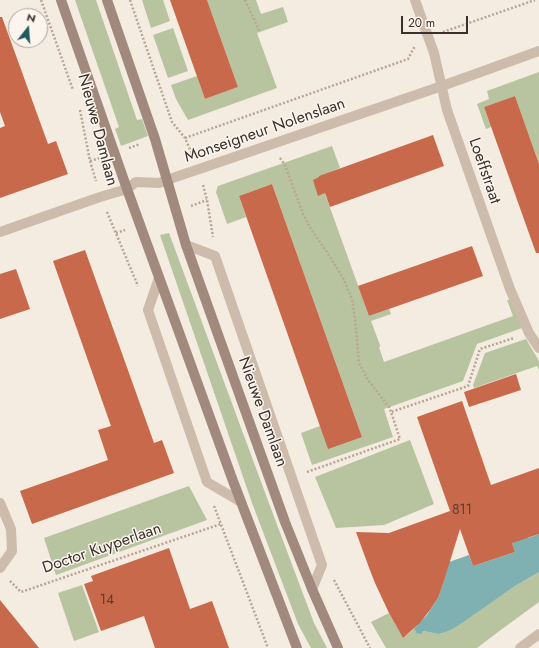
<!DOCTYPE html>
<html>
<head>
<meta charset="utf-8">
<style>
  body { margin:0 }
  #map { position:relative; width:539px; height:648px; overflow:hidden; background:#f4ebe1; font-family:Jost,sans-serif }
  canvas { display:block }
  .north { position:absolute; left:8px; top:8px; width:40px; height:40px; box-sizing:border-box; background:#fbf5ee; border:1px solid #aea6a0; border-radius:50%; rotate:17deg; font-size:11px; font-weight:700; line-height:16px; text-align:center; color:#3b302b }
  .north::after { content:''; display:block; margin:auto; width:14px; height:18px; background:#1f5a5e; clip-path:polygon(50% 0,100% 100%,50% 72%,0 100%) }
  .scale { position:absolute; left:401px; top:16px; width:67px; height:18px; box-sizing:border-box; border:2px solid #3b302b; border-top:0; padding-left:5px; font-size:12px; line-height:14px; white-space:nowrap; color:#3b302b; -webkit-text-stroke:3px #fbf5ee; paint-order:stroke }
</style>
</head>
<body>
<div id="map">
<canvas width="539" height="648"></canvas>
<div class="north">N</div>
<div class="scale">20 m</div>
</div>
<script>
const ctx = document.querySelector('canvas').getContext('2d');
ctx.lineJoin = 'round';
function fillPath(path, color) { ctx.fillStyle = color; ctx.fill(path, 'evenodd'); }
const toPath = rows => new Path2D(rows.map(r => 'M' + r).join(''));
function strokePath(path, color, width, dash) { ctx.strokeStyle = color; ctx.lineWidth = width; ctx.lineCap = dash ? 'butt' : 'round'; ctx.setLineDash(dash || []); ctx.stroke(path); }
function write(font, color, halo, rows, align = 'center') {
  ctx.font = font + ' Jost,sans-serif'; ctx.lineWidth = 3; ctx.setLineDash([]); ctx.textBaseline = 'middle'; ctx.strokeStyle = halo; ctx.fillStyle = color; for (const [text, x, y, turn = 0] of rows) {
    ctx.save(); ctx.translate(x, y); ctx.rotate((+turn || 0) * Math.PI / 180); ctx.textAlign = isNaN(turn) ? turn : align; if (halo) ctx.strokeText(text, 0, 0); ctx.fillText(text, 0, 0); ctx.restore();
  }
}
const green = toPath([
  [75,0,96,0,137,120,142,119,148,136,121,146,115,129,119,127],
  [142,0,163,0,170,21,151,28],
  [207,0,256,0,261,14,283,7,288,22,257,33,277,88,188,120,176,99,171,85,197,76,205,99,238,87],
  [173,28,188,71,168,78,153,35],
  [539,72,539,164,515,96,484,107,491,127,486,129,477,104,489,99,487,91],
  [332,146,340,168,319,177,369,316,389,309,391,314,371,321,380,345,380,347,379,347,384,362,513,316,507,300,512,299,522,328,477,344,463,381,384,409,393,437,312,465,301,433,320,426,362,437,272,184,239,196,246,217,227,224,216,192,218,186],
  [169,233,267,498,314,623,327,648,311,648,298,624,252,503,160,235],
  [526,339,539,361,539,370,537,366,474,388,473,385,485,353],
  [410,440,434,504,384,525,336,528,315,477],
  [189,486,207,520,56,575,44,538],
  [539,572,539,602,498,632,477,648,386,648,371,622,389,613,403,638,413,630,417,631,422,634,423,631,439,634,449,631,515,586],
  [82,585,99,632,74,641,58,593]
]);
const water = toPath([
  [539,534,539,572,515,586,459,625,449,631,439,634,423,631,422,634,416,633,416,631,413,630,427,615,438,598,442,587,449,562,469,555,473,566,515,552,511,540,527,535,528,538]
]);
const building = toPath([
  [170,0,207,0,238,87,205,99],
  [0,17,2,17,48,144,56,141,68,174,0,198,0,128,5,126,0,112],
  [515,96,539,164,539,253,536,253,484,107],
  [433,135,444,166,330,207,325,193,318,196,313,180,319,177,319,176],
  [272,184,362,437,328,449,239,196],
  [472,246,483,276,369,316,358,286],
  [85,250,154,443,162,440,174,473,32,524,20,491,108,460,98,430,111,426,53,261],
  [16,269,30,309,0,319,0,274],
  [516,374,521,390,469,407,464,392],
  [462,401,491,485,539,468,539,534,512,543,515,552,473,566,460,529,442,587,438,598,430,610,420,623,403,638,389,613,375,583,368,565,356,532,389,533,450,511,417,417],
  [169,548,190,609,212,601,229,648,155,648,144,616,101,631,84,584,93,581,91,576],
  [0,600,39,648,0,648]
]);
const path = toPath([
  [41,0,73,90],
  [130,0,172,122,185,138,192,154],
  [245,0,260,32],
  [443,32,535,0],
  [80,110,90,161,96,181],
  [185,138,408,59,415,46],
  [129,148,140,144],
  [280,158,285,165,303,214,312,231,327,252,343,278,352,299,355,318,359,363,368,380,389,407,391,412],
  [90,161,100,158],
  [203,185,207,200,213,237],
  [191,206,207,200],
  [107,212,138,286],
  [116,233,125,230],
  [307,472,400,439,391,412,468,386,480,349,514,338],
  [214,506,268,648],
  [334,580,370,648],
  [10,581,21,592,221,524]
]);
const lane = toPath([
  [127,189,136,182,159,183,167,180]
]);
const street = toPath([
  [415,0,434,53,447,110,510,289,529,333,539,348],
  [167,180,442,86,539,51],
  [0,232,100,197,127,189],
  [186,245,215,256,322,565,312,589],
  [159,278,148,310,207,482,241,502],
  [0,503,11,529,12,551,0,568],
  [520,648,539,634]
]);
const secondary = toPath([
  [61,0,127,189,233,481,297,648],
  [107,0,155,139,186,245,285,522,312,589,338,648]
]);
const numberNames = [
  ["811",462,511],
  ["14",107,601]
];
const streetNames = [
  ["Nieuwe Damlaan",97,130,75],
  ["Monseigneur Nolenslaan",265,131,-19],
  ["Loeffstraat",484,171,71],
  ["Nieuwe Damlaan",262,412,70],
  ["Doctor Kuyperlaan",102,549,-19]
];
fillPath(green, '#b8c4a0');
fillPath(water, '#7fb0b2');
fillPath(building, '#c8694b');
strokePath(path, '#b9a596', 2.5, [2, 2]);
strokePath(lane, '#cdbbac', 10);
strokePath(street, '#cdbbac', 10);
strokePath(secondary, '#a18a7d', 10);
write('14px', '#5e3e33', null, numberNames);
write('16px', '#3b302b', '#fbf5ee', streetNames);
</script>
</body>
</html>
